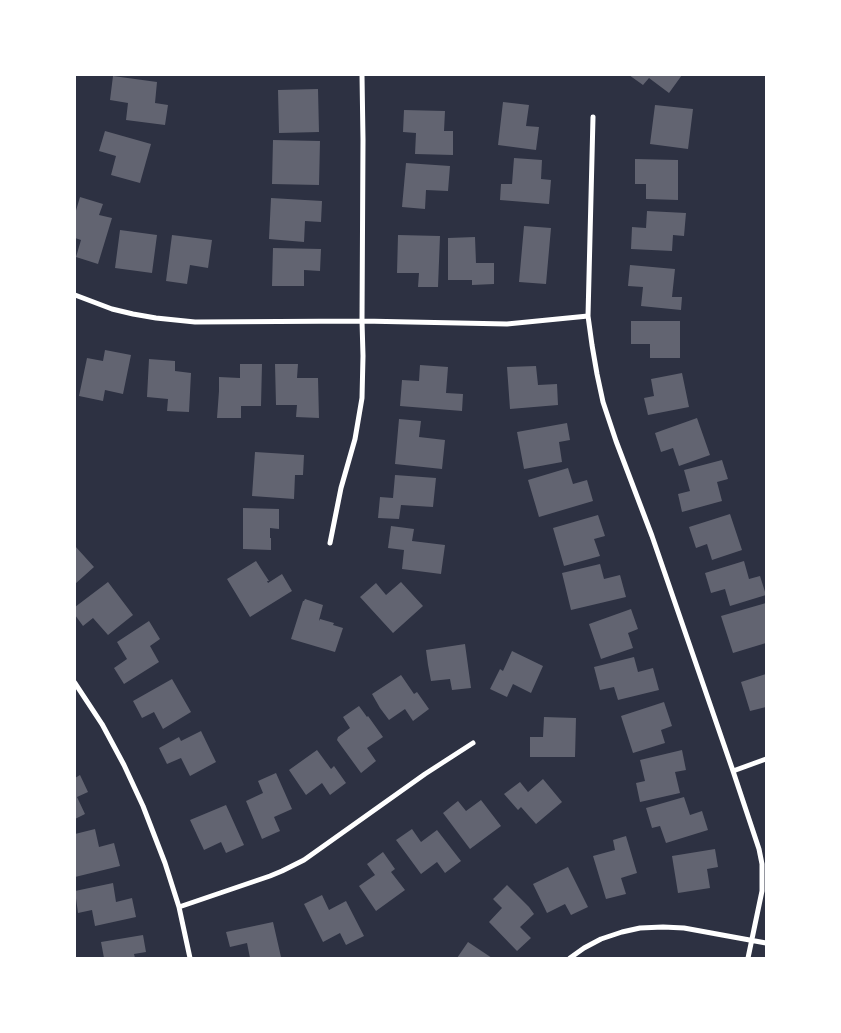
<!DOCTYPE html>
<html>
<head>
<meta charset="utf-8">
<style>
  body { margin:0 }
  #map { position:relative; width:841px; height:1033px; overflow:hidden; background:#2d3142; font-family:Montserrat,sans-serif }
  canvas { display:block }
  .frame { position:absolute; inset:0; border:76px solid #fff; pointer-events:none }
</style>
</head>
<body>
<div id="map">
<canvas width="841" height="1033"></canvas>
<div class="frame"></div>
</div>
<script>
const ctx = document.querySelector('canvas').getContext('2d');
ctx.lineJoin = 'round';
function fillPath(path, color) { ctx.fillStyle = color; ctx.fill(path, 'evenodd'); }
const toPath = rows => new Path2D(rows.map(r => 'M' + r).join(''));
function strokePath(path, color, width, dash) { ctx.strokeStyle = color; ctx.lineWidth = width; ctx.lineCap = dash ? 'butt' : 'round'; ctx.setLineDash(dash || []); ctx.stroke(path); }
const building = toPath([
  [629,75,682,75,669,93,649,78,643,85],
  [113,76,157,82,155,103,168,105,165,125,126,120,128,103,110,100],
  [318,89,319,132,279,133,278,90],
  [503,102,529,105,526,126,539,127,536,150,498,145],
  [655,105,693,109,688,149,650,144],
  [404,110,445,111,444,131,453,131,453,155,415,154,416,133,403,132],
  [105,131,151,144,140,183,111,175,116,156,99,151],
  [273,140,320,141,319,185,272,184],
  [514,158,542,160,541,179,551,180,549,204,500,200,501,184,512,184],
  [635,159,678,160,678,200,646,199,646,184,635,184],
  [406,163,450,166,448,191,426,190,425,209,402,207],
  [80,197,103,204,99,215,112,218,98,264,76,257,81,240,75,238,75,214],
  [271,198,322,201,321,222,305,221,304,242,269,239],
  [647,211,686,213,684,236,673,235,672,251,631,249,632,227,646,228],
  [524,226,551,228,546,284,519,282],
  [120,230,157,235,152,273,115,268],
  [172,235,212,240,208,268,190,265,187,284,166,281],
  [398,235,440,236,438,287,418,287,419,273,397,273],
  [475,237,476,263,494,263,494,284,472,285,472,280,448,280,448,238],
  [273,248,321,249,320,271,304,270,304,286,272,286],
  [630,265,675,269,672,297,682,297,681,310,641,306,643,287,628,286],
  [631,321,680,321,680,358,650,358,650,344,631,344],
  [105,350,131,355,123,394,105,390,103,401,79,396,87,358,103,361],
  [149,359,175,361,175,371,191,373,189,412,167,411,168,399,147,397],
  [240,364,262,364,261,406,241,406,241,418,217,418,219,391,219,377,240,378],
  [275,364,298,364,297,378,318,378,319,418,296,417,297,405,276,405],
  [420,365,448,367,446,393,463,394,462,411,400,406,402,380,419,381],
  [536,366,538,385,557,384,558,405,510,409,507,367],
  [682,373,689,407,648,415,644,398,654,396,651,379],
  [697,418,710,455,679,466,673,448,661,452,655,433],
  [399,419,421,421,419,437,445,440,442,469,395,464],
  [567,423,570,440,559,442,562,462,524,469,517,432],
  [255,452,304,455,303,475,295,475,294,499,252,496],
  [722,460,728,479,717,482,722,501,682,512,678,494,690,491,684,470],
  [568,468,573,484,587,480,593,501,539,517,528,480],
  [395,475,436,478,433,507,401,505,399,519,378,518,380,497,393,498],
  [243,508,279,509,279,529,270,528,270,538,271,538,271,550,243,549],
  [730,514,742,550,712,560,707,544,696,548,689,527],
  [598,515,605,536,594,539,600,556,564,566,553,528],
  [391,526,414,529,412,541,445,545,441,574,402,569,404,550,388,548],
  [75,546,94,567,75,584],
  [256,561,265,575,269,581,267,581,268,583,282,574,292,591,250,617,227,579],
  [744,561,749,579,760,576,766,595,730,606,725,589,711,593,705,573],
  [600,564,604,579,620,575,626,597,571,610,562,573],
  [108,582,133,615,108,635,93,618,83,626,75,615,75,607],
  [401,582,423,606,393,633,360,597,376,583,386,595],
  [305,599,323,605,319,620,319,621,320,619,334,623,333,625,343,628,335,652,291,639,303,601,304,601],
  [766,603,766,643,733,653,721,616],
  [631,609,638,629,628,633,633,648,601,659,589,624],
  [149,621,160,639,150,646,159,662,124,684,114,668,127,659,117,642],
  [465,644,471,688,452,690,450,679,431,681,428,665,426,650],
  [512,651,543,666,531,693,513,684,507,697,490,689,500,669,503,671],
  [634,657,638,672,653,668,659,690,618,700,614,687,600,690,594,667],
  [766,674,766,707,750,711,741,682],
  [401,675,414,694,417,692,429,709,413,721,405,709,389,720,380,708,372,694],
  [172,679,191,712,163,729,154,712,142,718,133,701],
  [664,702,672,726,661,730,665,743,633,753,621,716],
  [359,706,367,717,368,716,383,737,367,748,376,761,361,773,337,740,338,737,350,728,343,717],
  [544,717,576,718,575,757,530,757,530,737,543,737],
  [201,731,216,762,190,776,181,758,167,764,159,748,179,737,181,741],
  [317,750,331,769,334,766,346,783,330,795,322,783,306,795,289,770],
  [682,750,686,770,675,772,680,793,640,802,636,783,645,781,640,760],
  [276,773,292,809,274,817,280,831,262,839,246,801,263,793,258,781],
  [80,775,88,792,77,797,85,814,75,819,75,778],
  [543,779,562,802,536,824,521,807,518,810,504,794,520,782,528,792],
  [684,797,690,815,702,811,708,830,666,843,660,826,652,828,646,808],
  [481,800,501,826,470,849,443,813,458,801,466,811],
  [226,805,244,845,226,853,221,842,204,850,190,820],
  [95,829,99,847,114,843,120,866,75,877,75,834],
  [412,829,421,842,437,830,461,861,445,873,437,862,421,874,396,840],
  [626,836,637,873,621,878,626,894,606,899,593,856,615,850,613,840],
  [715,849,718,867,707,869,710,888,678,893,672,856],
  [383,852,395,869,391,872,405,890,376,911,359,886,375,875,367,864],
  [568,867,588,907,571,915,565,904,547,913,533,884],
  [113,883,116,902,132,898,136,917,95,926,92,910,78,913,75,891],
  [507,885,529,907,534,914,520,927,531,938,517,951,489,922,502,908,493,899],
  [322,895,329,910,346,901,364,936,346,945,340,933,323,942,304,904],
  [273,922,281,957,276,958,250,958,247,943,230,947,226,932],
  [143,935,146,952,134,954,135,958,104,958,101,942],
  [468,942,492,958,457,958]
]);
const minor = toPath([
  [593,117,588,316,592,345,597,374,603,402,616,441,652,536,733,771,759,849,762,864,762,891,748,958],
  [75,295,112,309,133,314,156,318,195,322,362,321,507,324,588,316],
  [330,543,341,488,355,439,362,398,363,356,362,321,363,140,362,75],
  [75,683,102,724,124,765,143,806,165,863,179,907,190,958],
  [733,771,766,759],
  [179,907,270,876,282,871,304,860,425,774,473,743],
  [570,958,584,948,601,939,622,932,640,928,663,927,684,928,766,943]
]);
fillPath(building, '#626471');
strokePath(minor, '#fff', 5);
</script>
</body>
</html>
